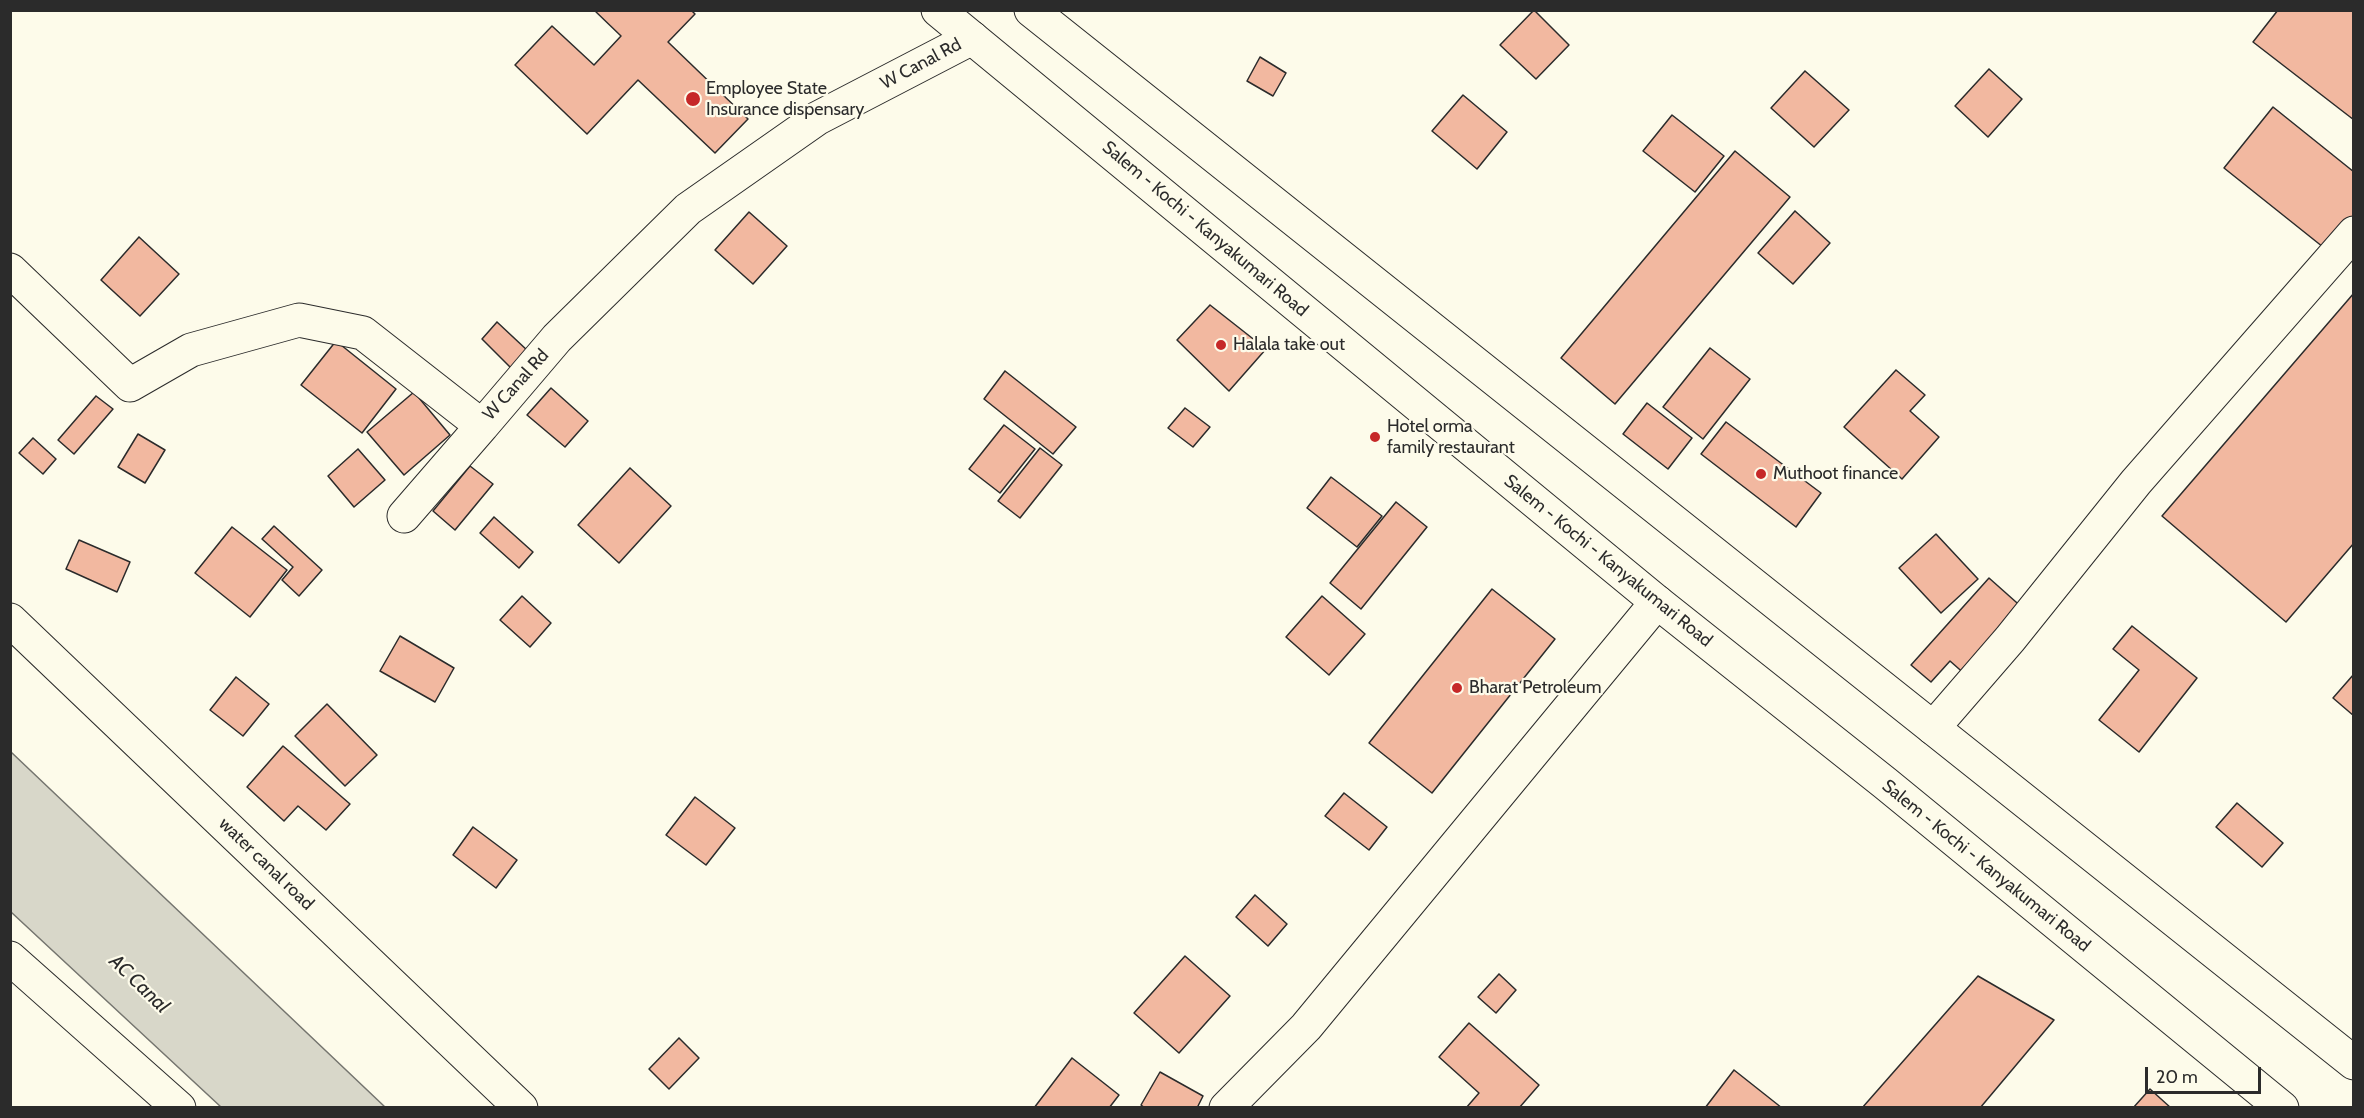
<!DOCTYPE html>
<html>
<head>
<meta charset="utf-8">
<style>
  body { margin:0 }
  #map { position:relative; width:2364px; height:1118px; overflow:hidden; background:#fdfbea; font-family:Cabin,sans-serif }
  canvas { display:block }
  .frame { position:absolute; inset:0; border:12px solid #2b2b2b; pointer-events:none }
  .scale { position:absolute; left:2145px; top:1067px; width:116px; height:27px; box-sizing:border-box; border:3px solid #2b2b2b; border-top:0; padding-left:8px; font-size:18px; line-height:21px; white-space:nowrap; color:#2b2b2b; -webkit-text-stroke:4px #fdfbea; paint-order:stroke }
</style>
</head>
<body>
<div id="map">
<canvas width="2364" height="1118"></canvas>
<div class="frame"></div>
<div class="scale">20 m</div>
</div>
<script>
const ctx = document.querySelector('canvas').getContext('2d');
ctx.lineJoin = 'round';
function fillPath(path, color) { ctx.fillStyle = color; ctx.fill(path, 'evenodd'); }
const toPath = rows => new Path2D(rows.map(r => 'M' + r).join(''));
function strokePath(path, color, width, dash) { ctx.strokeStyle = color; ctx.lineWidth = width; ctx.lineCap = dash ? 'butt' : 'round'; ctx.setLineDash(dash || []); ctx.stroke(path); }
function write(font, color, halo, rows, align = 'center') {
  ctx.font = font + ' Cabin,sans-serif'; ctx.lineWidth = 4.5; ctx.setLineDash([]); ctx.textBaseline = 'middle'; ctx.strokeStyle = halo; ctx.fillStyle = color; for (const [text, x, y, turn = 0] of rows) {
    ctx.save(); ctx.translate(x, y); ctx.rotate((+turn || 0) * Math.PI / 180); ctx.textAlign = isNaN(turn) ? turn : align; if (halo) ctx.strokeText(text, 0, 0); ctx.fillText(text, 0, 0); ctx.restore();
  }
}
const water = toPath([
  [10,752,11,752,385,1107,221,1107,11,912,10,752]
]);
const building = toPath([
  [594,10,691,10,695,14,668,42,748,119,715,153,638,80,587,134,515,65,552,26,594,65,621,36,594,10],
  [1534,10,1569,45,1536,79,1500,45,1534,10],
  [2278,10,2354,10,2354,120,2253,42,2278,10],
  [1260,57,1286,73,1273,96,1247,81,1260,57],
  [1989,69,2022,99,1988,137,1955,106,1989,69],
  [1805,71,1849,110,1814,147,1771,108,1805,71],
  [1463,95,1507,132,1477,169,1432,131,1463,95],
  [2273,107,2354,172,2354,219,2328,251,2224,168,2273,107],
  [1672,115,1724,156,1695,192,1643,151,1672,115],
  [1735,151,1790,197,1615,404,1561,358,1735,151],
  [1795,211,1830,243,1793,284,1758,253,1795,211],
  [749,212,787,246,753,284,715,250,749,212],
  [139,237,179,274,140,316,101,280,139,237],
  [2354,293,2354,543,2286,622,2162,516,2354,293],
  [1210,305,1266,349,1229,391,1177,340,1210,305],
  [497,322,528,351,511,368,482,339,497,322],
  [336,341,396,389,362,433,301,385,336,341],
  [1710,348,1750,379,1703,439,1663,407,1710,348],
  [1896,370,1925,395,1910,411,1939,437,1902,479,1844,427,1896,370],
  [1005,371,1076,427,1053,454,984,399,1005,371],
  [551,388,588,421,565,447,527,415,551,388],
  [414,392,450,435,404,475,367,432,414,392],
  [96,396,113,409,74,454,58,440,96,396],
  [1647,403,1692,438,1668,469,1623,434,1647,403],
  [1185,408,1210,427,1193,447,1168,428,1185,408],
  [1726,422,1821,493,1796,527,1701,454,1726,422],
  [1004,425,1035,449,1000,493,969,469,1004,425],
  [138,434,165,450,145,483,118,467,138,434],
  [33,438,56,459,43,474,19,453,33,438],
  [1040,448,1062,465,1020,518,998,501,1040,448],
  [358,449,385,480,354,507,328,476,358,449],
  [470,466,493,484,455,530,433,511,470,466],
  [630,468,671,506,619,563,578,525,630,468],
  [1331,477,1382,516,1357,547,1307,508,1331,477],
  [1396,502,1427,527,1361,609,1330,583,1396,502],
  [494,517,533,552,519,568,480,533,494,517],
  [274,526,322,570,299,596,282,580,293,567,262,539,274,526],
  [232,527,287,570,250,617,195,573,232,527],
  [1936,534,1978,579,1941,613,1899,568,1936,534],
  [79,540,130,562,117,592,66,569,79,540],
  [1989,578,2025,610,1967,676,1950,661,1931,682,1911,665,1989,578],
  [1492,589,1555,639,1432,793,1369,743,1492,589],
  [522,596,551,623,530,647,500,620,522,596],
  [1322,596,1365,634,1329,675,1286,637,1322,596],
  [2132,626,2197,678,2139,752,2099,720,2139,670,2113,649,2132,626],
  [400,636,454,668,435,702,380,671,400,636],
  [2354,674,2354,716,2333,698,2354,674],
  [236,677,269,704,243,736,210,710,236,677],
  [327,704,377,755,345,786,295,736,327,704],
  [283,746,350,804,326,830,298,806,284,821,247,787,283,746],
  [1344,793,1387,827,1369,850,1325,816,1344,793],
  [695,797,735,828,706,865,666,835,695,797],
  [2237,803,2283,843,2262,867,2216,827,2237,803],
  [473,827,517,860,496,888,453,855,473,827],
  [1255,895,1287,924,1268,946,1236,917,1255,895],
  [1185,956,1230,996,1179,1053,1134,1013,1185,956],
  [1499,974,1516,990,1496,1013,1478,997,1499,974],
  [1978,976,2054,1020,1980,1108,1862,1108,1978,976],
  [1469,1023,1539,1085,1519,1108,1466,1108,1479,1093,1439,1057,1469,1023],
  [679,1038,699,1058,669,1089,649,1069,679,1038],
  [1072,1058,1119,1095,1109,1108,1034,1108,1072,1058],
  [1734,1070,1782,1108,1705,1108,1734,1070],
  [1160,1072,1203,1096,1197,1108,1145,1108,1141,1105,1160,1072],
  [2150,1089,2171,1108,2133,1108,2150,1089]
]);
const minor = toPath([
  [10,270,130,385,191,350,299,320,363,333,482,426,557,338,688,209,818,118,972,38],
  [404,516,482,426],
  [10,620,521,1108],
  [1933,728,2010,639,2136,482,2354,233],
  [10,958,179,1108],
  [1226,1108,1306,1027,1657,602]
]);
const trunk = toPath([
  [938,10,1657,602,1885,783,2282,1108],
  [1031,10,2354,1063]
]);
const markers = [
  [693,99,8,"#c62828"],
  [1221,345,6,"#c62828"],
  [1375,437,6,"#c62828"],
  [1761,474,6,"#c62828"],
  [1457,688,6,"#c62828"]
];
const streetNames = [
  ["W Canal Rd",921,64,-28],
  ["Salem - Kochi - Kanyakumari Road",1205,229,40],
  ["W Canal Rd",516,385,-48],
  ["Salem - Kochi - Kanyakumari Road",1608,561,39],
  ["water canal road",266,864,44],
  ["Salem - Kochi - Kanyakumari Road",1986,866,39]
];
const poiNames = [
  ["Employee State",706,89],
  ["Insurance dispensary",706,110],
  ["Halala take out",1233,345],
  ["Hotel orma",1387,427],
  ["family restaurant",1387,448],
  ["Muthoot finance",1773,474],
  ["Bharat Petroleum",1469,688]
];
const waterNames = [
  ["AC Canal",139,984,44]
];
fillPath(water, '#d8d7c9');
strokePath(water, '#74746e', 1.5);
fillPath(building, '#f2b8a0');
strokePath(building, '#2b2b2b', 1.5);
strokePath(minor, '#2b2b2b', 35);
strokePath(trunk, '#2b2b2b', 35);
strokePath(minor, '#fdfbea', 33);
strokePath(trunk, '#fdfbea', 33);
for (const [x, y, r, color] of markers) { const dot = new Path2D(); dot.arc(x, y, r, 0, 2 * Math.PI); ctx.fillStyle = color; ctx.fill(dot); strokePath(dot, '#fdfbea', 2); }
write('18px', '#2b2b2b', '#fdfbea', streetNames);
write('18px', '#2b2b2b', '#fdfbea', poiNames, 'left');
write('italic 20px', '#2b2b2b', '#fdfbea', waterNames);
</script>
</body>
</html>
